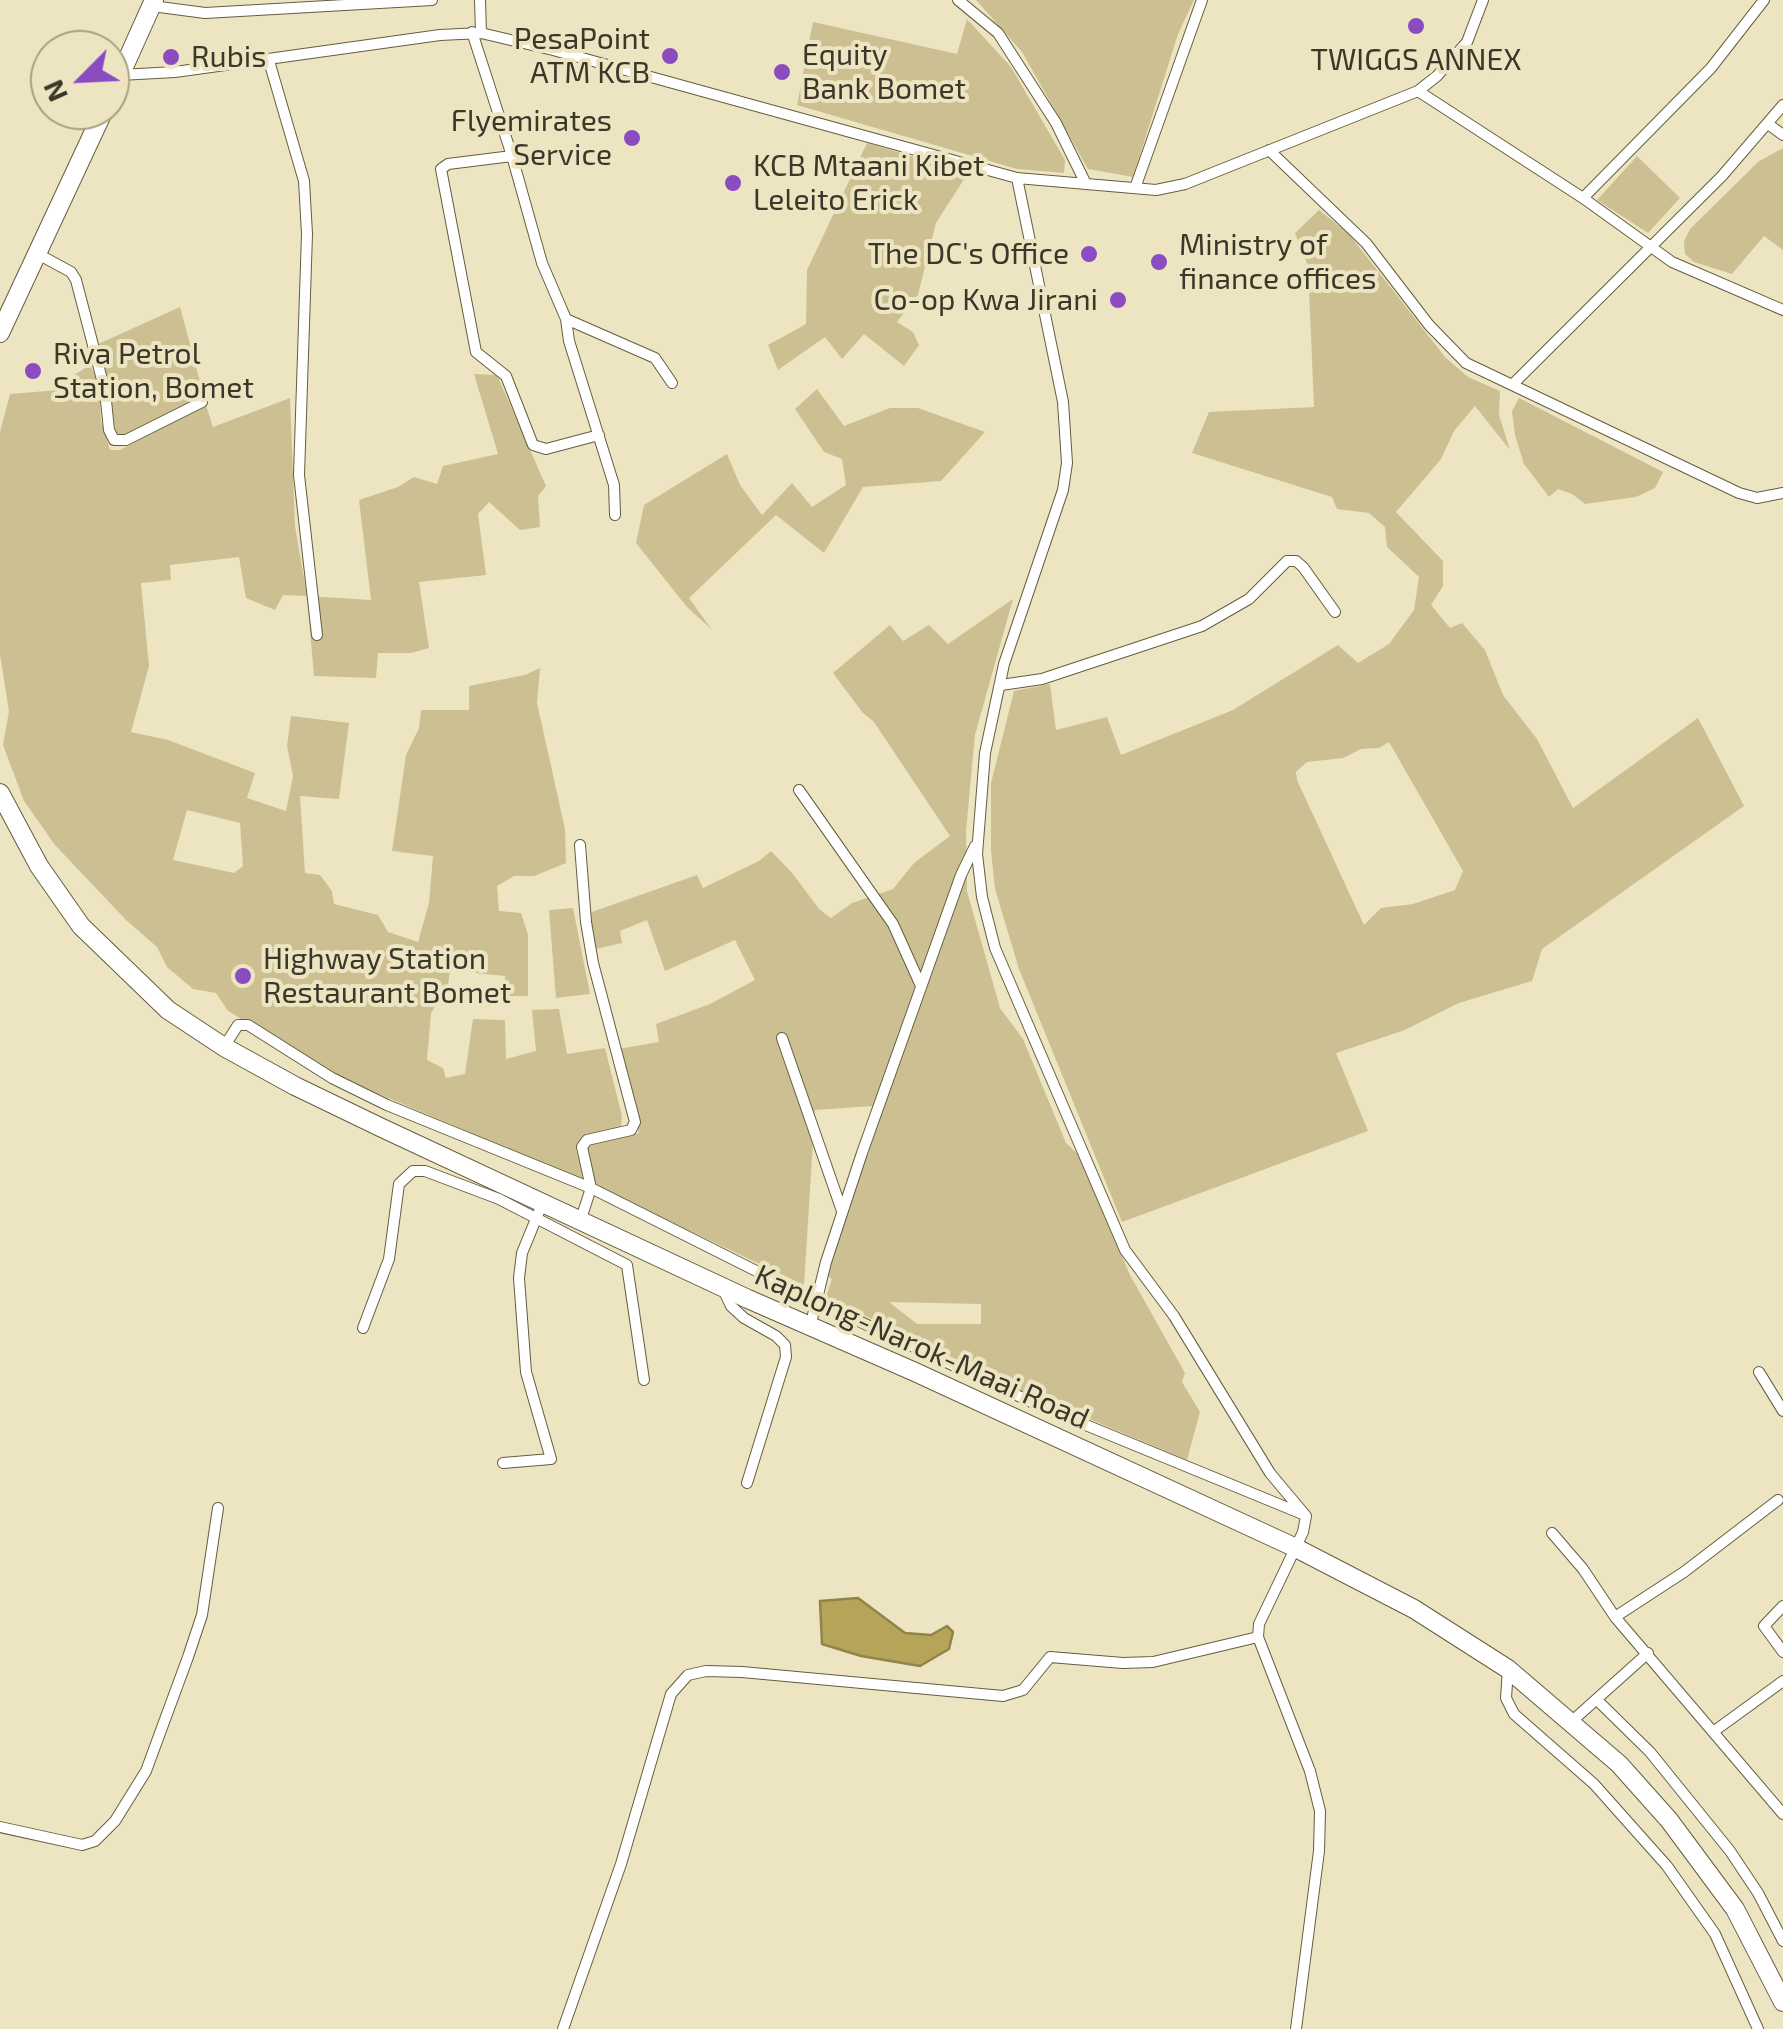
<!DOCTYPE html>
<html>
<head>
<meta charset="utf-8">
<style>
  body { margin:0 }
  #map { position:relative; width:1783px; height:2029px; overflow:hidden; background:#ede5c2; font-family:"Exo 2",sans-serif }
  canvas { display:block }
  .north { position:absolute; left:30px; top:30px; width:100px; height:100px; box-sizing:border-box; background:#ede5c2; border:2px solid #a6a085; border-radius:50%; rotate:246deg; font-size:28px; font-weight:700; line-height:40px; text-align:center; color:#3b382a }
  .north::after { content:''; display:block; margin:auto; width:35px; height:45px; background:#8b4cc2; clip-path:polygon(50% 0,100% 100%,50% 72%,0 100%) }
</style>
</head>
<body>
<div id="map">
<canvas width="1783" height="2029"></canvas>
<div class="north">N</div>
</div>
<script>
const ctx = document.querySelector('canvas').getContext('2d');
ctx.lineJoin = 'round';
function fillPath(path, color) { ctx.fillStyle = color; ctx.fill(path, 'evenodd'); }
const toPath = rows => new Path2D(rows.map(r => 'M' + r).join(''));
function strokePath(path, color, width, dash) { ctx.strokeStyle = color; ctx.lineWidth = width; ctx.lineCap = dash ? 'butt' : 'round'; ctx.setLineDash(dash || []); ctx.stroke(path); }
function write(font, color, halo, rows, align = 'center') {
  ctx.font = font + ' "Exo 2",sans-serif'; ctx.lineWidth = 8; ctx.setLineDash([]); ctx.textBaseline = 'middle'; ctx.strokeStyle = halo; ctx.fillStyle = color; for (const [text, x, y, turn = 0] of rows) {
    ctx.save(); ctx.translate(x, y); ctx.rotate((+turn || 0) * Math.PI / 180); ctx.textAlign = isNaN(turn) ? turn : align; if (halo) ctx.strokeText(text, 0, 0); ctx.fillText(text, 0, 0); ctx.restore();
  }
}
const green = toPath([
  [976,0,1194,0,1178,34,1133,177,1088,169,1022,52],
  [967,19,1011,67,1065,160,1064,173,1017,169,797,105,813,22,957,54],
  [867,143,968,173,936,223,918,295,897,322,913,332,919,345,904,366,864,334,842,359,825,337,778,370,768,345,806,324,807,270],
  [1783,148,1783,250,1764,236,1732,274,1694,262,1685,254,1684,241,1690,229,1758,162],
  [1637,156,1680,198,1648,233,1597,200],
  [1319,210,1349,234,1445,357,1468,377,1500,391,1499,415,1510,450,1475,406,1454,431,1441,459,1396,512,1443,561,1443,586,1431,605,1450,628,1462,623,1485,650,1503,695,1537,739,1573,808,1698,718,1744,806,1542,949,1532,981,1459,1003,1405,1030,1336,1053,1368,1131,1122,1222,1019,969,995,889,991,851,991,783,1014,691,1050,684,1056,730,1107,717,1121,755,1233,710,1338,645,1358,663,1389,644,1414,610,1419,577,1387,547,1385,527,1369,513,1337,509,1332,497,1192,453,1209,412,1314,407,1308,266,1295,233],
  [1389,742,1463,871,1455,890,1413,904,1381,908,1364,925,1297,780,1296,772,1307,762,1343,758,1361,749,1379,748],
  [180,307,204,396,123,436,117,435,96,345],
  [90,365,99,384,101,421,110,450,120,450,206,405,213,427,290,398,295,526,307,596,371,600,359,500,398,487,414,477,437,484,443,466,498,454,474,374,497,375,546,486,538,496,540,527,520,530,489,502,478,514,486,575,419,582,429,648,411,653,378,653,376,678,314,676,307,596,283,595,275,610,246,598,239,557,170,565,171,580,141,583,149,666,131,732,168,740,255,773,247,798,286,811,293,776,287,746,291,716,349,723,339,799,300,796,305,873,320,875,332,891,334,904,378,915,388,932,418,942,429,903,433,856,392,851,406,755,419,728,421,710,469,710,469,686,525,675,540,668,537,703,565,829,566,863,534,876,514,876,497,886,499,911,521,913,528,935,528,996,506,996,505,976,475,973,475,956,452,953,448,986,431,1013,427,1060,443,1068,446,1078,465,1074,473,1019,505,1020,506,1059,536,1051,532,1010,559,1009,567,1054,605,1048,622,1116,621,1127,581,1140,576,1149,583,1180,336,1076,228,1011,216,993,193,989,167,967,157,947,126,920,55,845,24,801,3,745,9,711,0,655,0,432,10,394,71,389,71,377],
  [187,810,240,823,243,866,234,873,173,860],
  [817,389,844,426,890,408,918,408,985,432,941,481,863,487,824,553,776,515,689,598,712,630,687,607,636,543,644,505,727,454,740,485,762,515,792,483,812,507,846,485,842,459,824,452,795,409],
  [1519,398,1663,472,1655,488,1636,497,1585,504,1572,494,1558,489,1549,497,1524,464,1515,435,1512,411],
  [1013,599,975,735,966,831,967,891,1000,1008,1023,1039,1066,1143,1079,1155,1130,1275,1185,1373,1182,1382,1200,1412,1187,1460,1018,1389,826,1297,832,1279,820,1269,873,1106,815,1110,804,1285,595,1186,587,1150,590,1145,639,1133,618,1049,659,1042,656,1024,710,1004,755,980,735,940,665,971,647,920,620,931,622,943,596,949,589,913,697,875,703,888,759,861,771,851,793,874,819,909,831,918,852,903,893,889,914,863,950,836,874,722,862,712,833,673,890,625,903,641,929,625,948,644],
  [889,1302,981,1304,981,1324,917,1324],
  [573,908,590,994,556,998,549,910]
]);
const water = toPath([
  [858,1598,905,1633,931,1635,947,1626,953,1632,949,1649,920,1666,861,1656,822,1644,820,1601,858,1598]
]);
const street = toPath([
  [480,0,481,33],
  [958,0,998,33,1056,123,1086,184],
  [152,6,205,13,432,0],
  [472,32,512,156,542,263,566,319,655,358,672,383],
  [269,61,304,181,307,234,299,475,317,635],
  [120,75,175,72,440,35,481,33,553,50,1017,178,1156,190,1185,184,1418,91,1437,76,1467,42,1483,0],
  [1418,91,1583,198,1672,262,1783,310],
  [1768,124,1783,135],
  [1269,150,1366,243,1429,325,1466,363,1739,493,1757,498,1783,493],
  [512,156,448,164,441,169,476,352,506,376,533,445,546,449,599,435],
  [1017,178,1063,402,1067,463,1063,490,1004,664,985,753,977,854,982,897,995,948,1125,1250,1174,1316,1270,1473,1306,1516,1303,1532,1259,1624,1258,1637,1310,1771,1320,1811,1319,1851,1296,2029],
  [1135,188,1202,0],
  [1583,198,1711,68,1764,0],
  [36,253,71,272,76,280,105,391,109,430,114,440,126,440,202,402],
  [566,319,569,341,614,485,615,515],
  [1513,384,1722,176,1783,105],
  [1001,685,1042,679,1202,626,1249,599,1287,561,1296,561,1303,567,1335,612],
  [799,790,893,924,921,986],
  [580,845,586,922,593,963,635,1122,631,1130,587,1140,582,1147,591,1188,581,1219],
  [782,1038,842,1211],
  [224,1047,238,1025,248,1025,332,1078,387,1105,591,1188,816,1301,1042,1407,1305,1515],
  [723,1289,731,1306,744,1318,776,1336,785,1345,786,1357,747,1483],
  [810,1327,826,1262,862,1153,961,875,975,846],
  [363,1328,389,1259,399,1184,413,1171,425,1171,499,1199,627,1265,644,1380],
  [1759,1372,1783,1411],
  [503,1463,551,1459,526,1372,519,1278,522,1253,543,1202],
  [1552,1533,1583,1569,1615,1617,1783,1814],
  [1783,1606,1764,1626,1783,1652],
  [1615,1617,1684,1572,1778,1500],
  [1508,1669,1506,1698,1514,1714,1594,1784,1667,1866,1715,1934,1758,2029],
  [1597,1700,1650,1752,1730,1851,1758,1893,1783,1941],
  [1571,1722,1648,1653],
  [1713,1732,1783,1681],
  [0,1827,82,1845,95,1841,115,1821,146,1771,188,1657,202,1615,218,1508],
  [563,2029,621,1864,671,1694,688,1675,706,1671,742,1672,1003,1696,1023,1690,1050,1657,1123,1663,1153,1662,1258,1637]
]);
const highway = toPath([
  [110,98,154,0],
  [0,333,104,110],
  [0,793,39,866,81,926,168,1010,224,1047,295,1086,382,1128,748,1299,915,1372,1296,1548,1414,1609,1508,1669,1619,1764,1669,1820,1735,1909,1783,2002]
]);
const markers = [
  [1416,26,10,"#8b4cc2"],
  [670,56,10,"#8b4cc2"],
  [171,57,10,"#8b4cc2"],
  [782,72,10,"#8b4cc2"],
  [632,138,10,"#8b4cc2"],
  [733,183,10,"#8b4cc2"],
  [1089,254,10,"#8b4cc2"],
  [1159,262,10,"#8b4cc2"],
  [1118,300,10,"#8b4cc2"],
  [33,371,10,"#8b4cc2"],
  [243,976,10,"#8b4cc2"]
];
const poiNames = [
  ["PesaPoint",650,39,"right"],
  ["ATM KCB",650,73,"right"],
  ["Equity",802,55],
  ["Bank Bomet",802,89],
  ["Rubis",191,57],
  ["TWIGGS ANNEX",1416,60,"center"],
  ["Flyemirates",612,121,"right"],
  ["Service",612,155,"right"],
  ["KCB Mtaani Kibet",753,166],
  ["Leleito Erick",753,200],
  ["Ministry of",1179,245],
  ["finance offices",1179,279],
  ["The DC's Office",1069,254,"right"],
  ["Co-op Kwa Jirani",1098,300,"right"],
  ["Riva Petrol",53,354],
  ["Station, Bomet",53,388],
  ["Highway Station",263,959],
  ["Restaurant Bomet",263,993]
];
const streetNames = [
  ["Kaplong-Narok-Maai Road",922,1347,24]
];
fillPath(green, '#ccc092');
fillPath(water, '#b6a459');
strokePath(water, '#91844b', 2.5);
strokePath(street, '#655d3e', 12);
strokePath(highway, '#655d3e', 20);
strokePath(street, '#fff', 10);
strokePath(highway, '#fff', 18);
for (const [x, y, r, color] of markers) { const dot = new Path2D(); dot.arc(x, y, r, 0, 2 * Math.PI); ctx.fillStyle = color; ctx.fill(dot); strokePath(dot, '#ede5c2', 4); }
write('30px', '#3b382a', '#ede5c2', poiNames, 'left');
write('30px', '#3b382a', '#ede5c2', streetNames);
</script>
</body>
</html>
